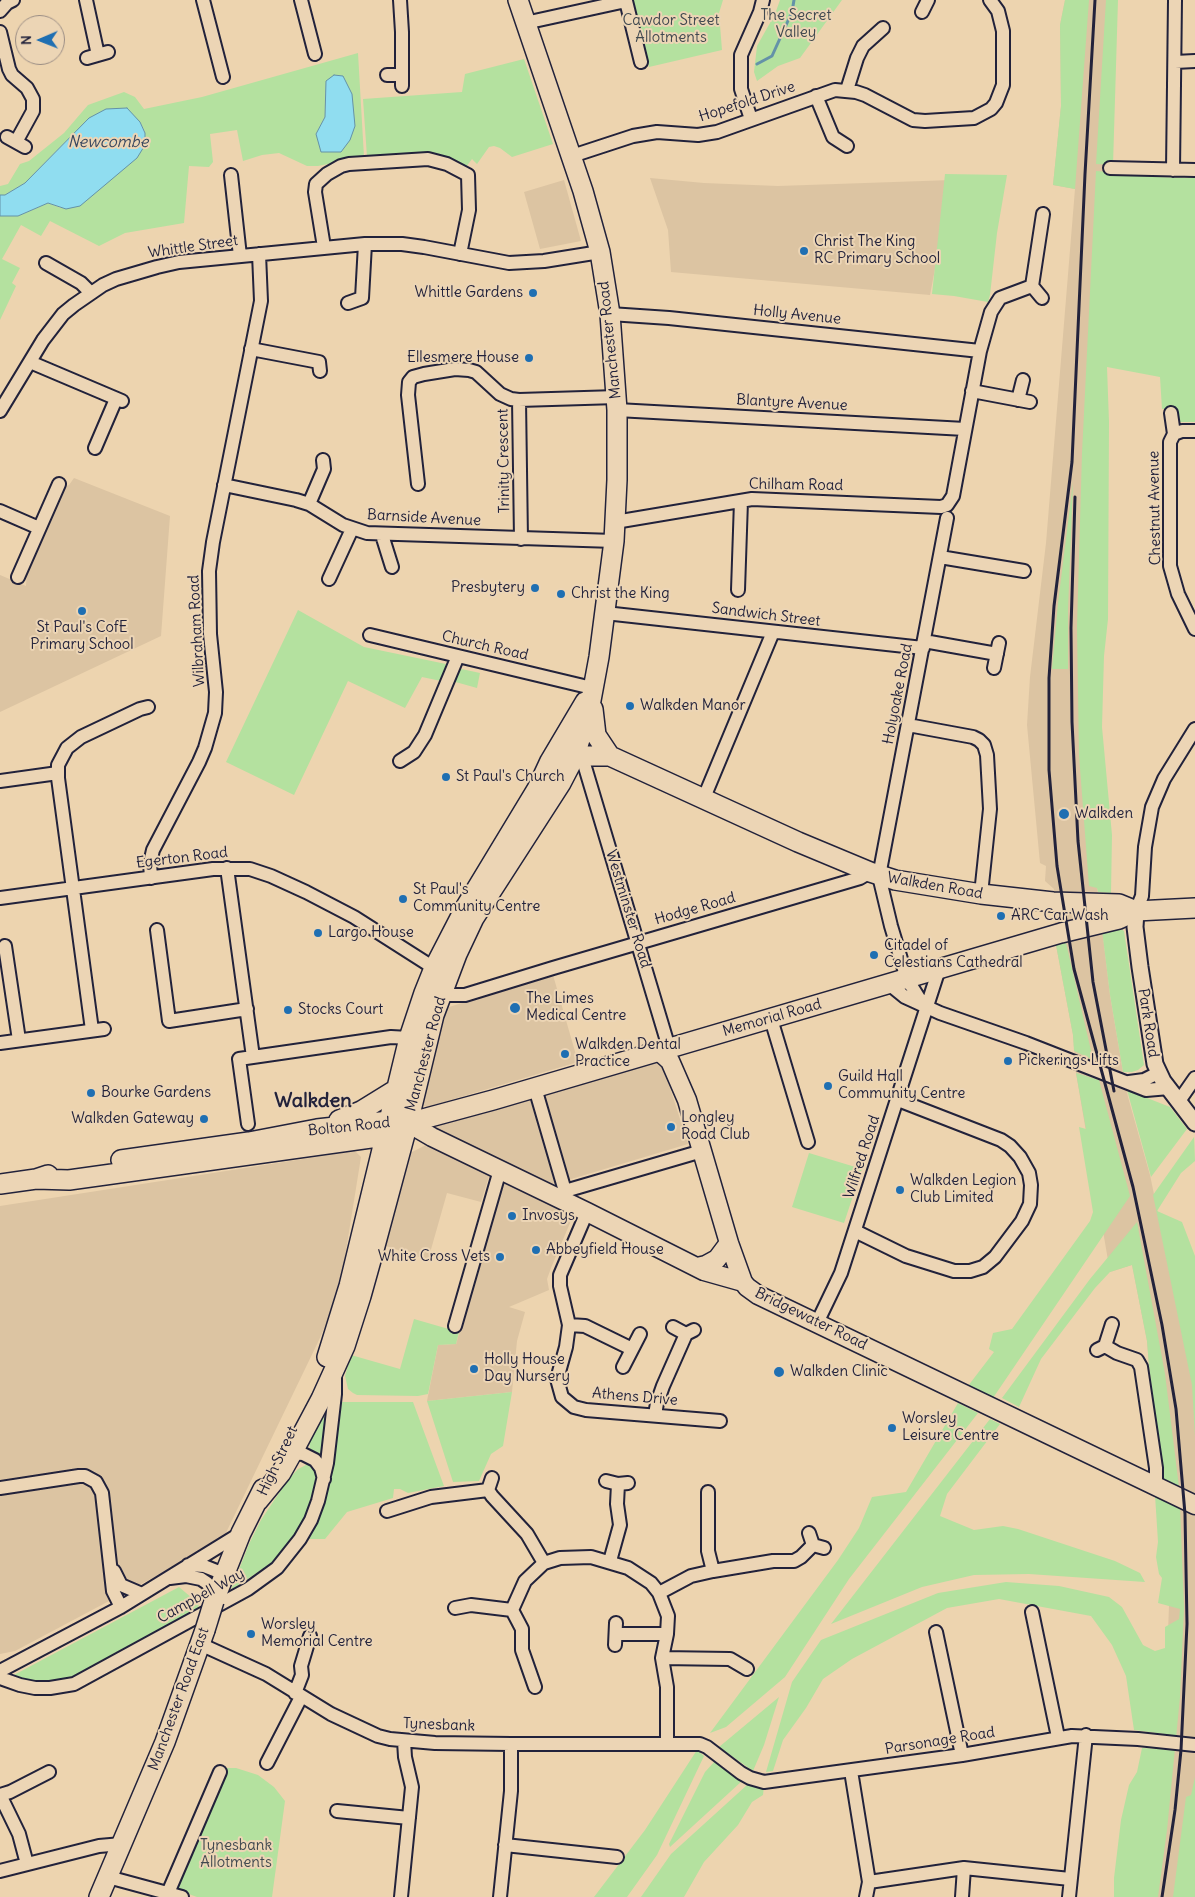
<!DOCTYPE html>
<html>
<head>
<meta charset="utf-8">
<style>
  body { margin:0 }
  #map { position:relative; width:1195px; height:1897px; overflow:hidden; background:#edd4af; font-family:Delius,sans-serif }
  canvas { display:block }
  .north { position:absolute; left:15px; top:15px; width:50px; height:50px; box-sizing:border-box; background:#ecd5b5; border:1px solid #9b8d84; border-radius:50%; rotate:269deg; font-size:14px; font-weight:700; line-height:20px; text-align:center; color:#22223b }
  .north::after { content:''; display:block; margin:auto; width:18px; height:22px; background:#1f6fb2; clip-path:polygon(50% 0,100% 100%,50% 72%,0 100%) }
</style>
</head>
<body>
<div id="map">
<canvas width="1195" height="1897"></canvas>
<div class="north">N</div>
</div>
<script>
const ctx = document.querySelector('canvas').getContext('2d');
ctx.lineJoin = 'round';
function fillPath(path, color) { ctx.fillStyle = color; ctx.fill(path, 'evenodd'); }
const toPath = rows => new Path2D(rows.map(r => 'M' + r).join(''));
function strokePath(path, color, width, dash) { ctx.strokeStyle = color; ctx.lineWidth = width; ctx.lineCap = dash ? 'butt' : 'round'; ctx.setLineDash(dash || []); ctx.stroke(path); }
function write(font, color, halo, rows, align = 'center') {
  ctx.font = font + ' Delius,sans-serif'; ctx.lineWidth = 4; ctx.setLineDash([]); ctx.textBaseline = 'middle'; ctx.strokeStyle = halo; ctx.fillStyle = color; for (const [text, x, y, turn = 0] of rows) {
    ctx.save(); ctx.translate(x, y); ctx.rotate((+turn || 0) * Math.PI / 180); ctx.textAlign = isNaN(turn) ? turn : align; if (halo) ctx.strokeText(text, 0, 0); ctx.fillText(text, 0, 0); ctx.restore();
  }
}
const built = toPath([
  [1065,0,1114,0,1103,164,1090,466,1091,835,1110,995,1122,1066,1128,1097,1150,1175,1195,1392,1195,1789,1181,1897,1147,1897,1164,1734,1169,1606,1166,1499,1149,1366,1147,1341,1132,1265,1110,1272,1076,1073,1073,1035,1056,945,1054,889,1045,881,1046,866,1040,863,1027,725,1030,677,1046,543,1075,189,1053,185,1061,106,1060,25],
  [650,178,704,183,778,186,952,180,930,295,671,272,668,230],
  [564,180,581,241,540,249,524,192],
  [74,478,170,516,161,636,0,712,0,575,26,586,27,567,64,487,69,485],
  [553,975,578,1062,427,1107,422,1105,420,1102,446,1010,449,1007],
  [658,1060,663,1066,688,1144,568,1180,566,1179,543,1093],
  [528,1098,530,1099,555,1182,553,1184,435,1131,433,1128,433,1125],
  [426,1145,490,1173,481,1202,447,1193,428,1260,383,1245,408,1154],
  [355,1151,361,1157,344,1263,331,1312,319,1340,222,1541,15,1651,0,1654,0,1206],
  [505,1181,568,1211,570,1223,551,1268,547,1279,549,1290,509,1307,525,1312,517,1341,512,1392,427,1401,438,1345,456,1344,503,1182]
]);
const green = toPath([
  [632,0,723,0,719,13,722,50,649,67],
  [780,0,842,0,800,58,778,66,757,81,754,72,757,46,775,14],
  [1065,0,1089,0,1075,189,1053,185,1061,106,1060,25],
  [1106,0,1118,0,1113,165,1096,164],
  [358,53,364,157,318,166,307,166,279,153,262,155,243,161,237,130,210,134,213,162,209,167,189,166,184,223,125,233,99,246,50,221,41,236,21,225,2,259,20,268,12,283,16,286,0,320,0,216,18,216,48,203,61,208,145,145,145,132,140,122,89,118,25,183,5,195,0,195,0,186,8,184,20,164,29,161,64,133,88,105,124,92,135,97,144,109,202,97],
  [325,92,341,152,316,134,325,117],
  [524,59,553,144,512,157,500,148,494,146,489,147,477,164,472,159,466,167,445,157,367,157,363,99,462,92,465,74],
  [1096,171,1155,175,1156,177,1195,178,1195,422,1180,422,1177,419,1174,408,1162,409,1160,377,1107,367,1109,422,1108,619,1104,656,1102,727,1112,835,1111,893,1098,892,1097,888,1089,886,1079,755,1077,627,1082,453],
  [945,174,1007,175,997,233,990,295,988,302,954,296,932,294],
  [1073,482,1068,610,1068,669,1052,669,1058,603],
  [298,610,364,647,446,664,441,681,422,677,405,708,348,681,294,795,226,762],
  [457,668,480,673,477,688,452,681],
  [1120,928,1124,931,1144,1065,1138,1070,1132,1072,1123,1072,1122,1066,1110,995,1102,930],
  [1066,943,1092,1055,1094,1060,1074,1051,1073,1035,1056,945],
  [1076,1073,1099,1080,1130,1196,993,1398,968,1386,994,1352,989,1349,993,1333,1012,1329,1090,1221,1093,1212,1079,1127,1086,1129],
  [1127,1090,1170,1107,1187,1129,1151,1177],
  [1194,1137,1195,1161,1181,1173,1157,1211,1182,1222,1195,1256,1195,1437,1192,1385,1153,1195],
  [809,1153,862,1169,844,1223,792,1207],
  [1137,1222,1165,1374,1179,1487,1163,1480,1149,1366,1147,1341,1132,1265,1110,1272,1095,1288,1041,1359,1019,1407,1002,1398,1090,1279],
  [414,1319,459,1332,456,1344,438,1345,428,1394,418,1396,357,1395,353,1393,348,1389,345,1376,351,1355,400,1369],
  [512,1392,503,1446,491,1454,479,1481,453,1482,427,1401],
  [342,1402,413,1402,444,1486,408,1493,400,1489,394,1489,393,1498,347,1512,325,1539,307,1539,324,1503],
  [958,1403,978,1413,849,1579,785,1677,726,1727,710,1733,838,1560,859,1528,872,1497,906,1492],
  [329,1409,324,1463,310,1449,309,1441],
  [990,1419,1000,1424,947,1494,940,1516,974,1530,1003,1526,1018,1529,1115,1561,1140,1573,1145,1582,1029,1574,974,1575,922,1587,831,1624],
  [307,1462,316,1471,315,1484,309,1506,299,1529,285,1549,270,1564,231,1590,249,1544,261,1520,287,1481,298,1469,306,1465],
  [1155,1495,1180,1506,1184,1608,1180,1697,1167,1830,1158,1897,1114,1897,1114,1878,1121,1820,1129,1785,1137,1772,1142,1748,1162,1749,1164,1734,1134,1730,1126,1676,1112,1645,1091,1616,999,1599,947,1608,852,1659,823,1679,806,1708,783,1740,773,1771,766,1772,792,1682,821,1640,938,1593,1006,1582,1059,1586,1109,1597,1122,1607,1143,1645,1155,1651,1165,1648,1165,1627,1179,1619,1180,1609,1158,1603,1162,1578,1159,1574,1156,1557,1158,1542],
  [179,1587,199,1604,198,1608,73,1676,54,1682,40,1682,12,1676],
  [779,1697,764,1745,753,1771,719,1747],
  [697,1750,704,1756,657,1855,627,1897,594,1897,645,1830],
  [715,1761,742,1781,670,1847,669,1844,705,1772],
  [227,1768,236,1768,258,1775,274,1787,285,1801,272,1897,197,1897,175,1889],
  [1195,1777,1195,1897,1173,1897,1186,1797,1191,1795],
  [747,1785,756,1787,764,1786,763,1795,752,1802,738,1825,704,1862,684,1897,641,1897,671,1854]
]);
const water = toPath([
  [334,75,343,76,352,94,355,126,350,140,341,152,321,152,316,134,325,117,326,81,334,75],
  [127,108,140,122,145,133,145,145,137,158,80,206,66,209,48,203,18,216,0,216,0,195,5,195,25,183,89,118,106,109,127,108]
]);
const stream = toPath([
  [757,64,772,56,792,12,794,0]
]);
const minor = toPath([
  [86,0,98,55],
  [203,0,223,77],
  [301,0,315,54],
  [400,0,402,32,402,86],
  [0,11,7,3,13,0],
  [922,12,928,0],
  [525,23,626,1,641,62],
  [0,32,9,69,12,75,27,88,33,99,33,111,16,142],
  [87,58,108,52],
  [1175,62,1195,61],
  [387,75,402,75],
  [847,90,857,58,863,46,883,28],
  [816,96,833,137,847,146],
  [751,119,741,89,741,55,760,12,763,0],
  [7,137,25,147],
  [572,156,633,136,657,132,698,135,717,132,835,90,856,92,865,95,913,120,925,121,974,118,991,109,996,103,1003,85,1003,31,998,11,990,0],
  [1110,168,1195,170],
  [1173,170,1175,0],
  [231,175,240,256],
  [324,247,315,192,316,184,327,174,341,166,349,164,428,159,447,164,468,175,469,210,460,254],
  [46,263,81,283,91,293],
  [1042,298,1032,286,1043,214],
  [348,303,362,298,365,244],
  [610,314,669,318,980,351],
  [251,349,319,362,320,371],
  [30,362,122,401],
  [972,391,1030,402],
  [519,400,617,397],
  [1018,400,1023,380],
  [617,410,965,429],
  [0,411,43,340,63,314,74,305,103,285,116,279,157,267,179,262,365,244,402,244,424,247,509,263,544,261,600,252],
  [1171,413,1174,434,1170,442,1170,566,1178,594,1195,629],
  [1174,434,1182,431,1195,431],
  [95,448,116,399],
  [418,484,408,395,409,382,413,377,424,374,455,369,469,370,476,372,500,394,511,399,519,400,521,539],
  [224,485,296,500,309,504,343,525,367,533,614,541],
  [309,504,324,469,323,460],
  [0,511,39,528],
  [615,522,752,499,941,507,947,505,953,496,980,351,991,312,1000,298,1032,286],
  [382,535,392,567],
  [940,557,1024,571],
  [18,577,59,484],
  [329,579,352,529],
  [738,590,741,501],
  [605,613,923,648],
  [370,635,592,688],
  [924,641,997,654],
  [994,668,999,643],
  [908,725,973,737,979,740,984,745,987,755,990,809,981,894],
  [582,757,669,1048],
  [400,761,414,752,425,735,458,656],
  [0,781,58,773],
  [703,800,773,632],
  [227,868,253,1057],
  [151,878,150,863,153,850,199,762,205,748,215,713,216,692,210,634,209,571,213,542,261,301,259,254],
  [0,898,213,869,250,869,271,876,306,892,354,917,434,968],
  [1136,911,1142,896,1145,847,1152,807,1164,779,1195,729],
  [157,930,169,1021,247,1009],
  [5,946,19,1040],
  [889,984,905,997,940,1013,1026,1043,1146,1090,1169,1088],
  [441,995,465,995,553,968,860,878,870,872],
  [922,1003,907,979,891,926,879,876,947,518],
  [771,1019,808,1142],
  [92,1030,58,778,58,765,67,748,81,737,140,709,148,707],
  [0,1043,104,1029],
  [1129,1082,1144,1080,1158,1073],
  [535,1088,565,1191],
  [1179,1101,1195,1078],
  [248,1124,239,1059,391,1037,409,1038],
  [561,1199,565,1191,702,1151],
  [587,1212,560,1275,560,1286,569,1325,566,1347,557,1379,562,1397,574,1407,586,1410,720,1421],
  [855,1231,906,1256,954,1271,970,1271,983,1267,995,1257,1022,1221,1030,1204,1031,1185,1029,1173,1020,1157,1010,1146,1001,1140,898,1100],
  [817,1323,841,1273,939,969],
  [569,1325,585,1326,632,1349],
  [455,1326,500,1170],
  [673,1327,686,1334,694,1330],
  [1105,1346,1117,1353,1137,1360,1141,1367,1156,1468,1156,1486],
  [1097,1350,1105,1346,1112,1324],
  [623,1367,640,1334],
  [655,1415,657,1403,663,1386,686,1334],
  [292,1453,303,1454,315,1460,321,1468,324,1479],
  [492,1478,488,1490,492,1496,527,1534,544,1563],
  [606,1481,618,1484,628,1483],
  [0,1488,79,1476,85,1476,96,1482,102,1493,113,1591,121,1607],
  [708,1492,708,1551,713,1571],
  [387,1511,431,1497,488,1490],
  [809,1533,813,1545,824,1548],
  [610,1561,620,1525,617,1504,618,1484],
  [188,1565,204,1566,224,1574],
  [114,1571,121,1585,142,1594],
  [170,1578,186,1576,201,1579,207,1583,212,1590,214,1601],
  [659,1593,691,1576,713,1571,773,1561,794,1561,801,1557,813,1545],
  [455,1608,471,1605,512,1610],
  [1032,1612,1058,1737],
  [936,1632,962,1755],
  [616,1634,667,1634],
  [200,1644,266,1674,331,1714,378,1736,390,1739,435,1743,511,1744,700,1744,707,1747,741,1773,750,1778,764,1782,962,1755,1072,1736,1138,1739,1195,1745],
  [615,1645,616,1623],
  [662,1658,730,1659,747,1669],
  [0,1671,121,1607,241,1533],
  [0,1678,20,1685,35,1688,50,1688,74,1684,248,1589,277,1568,300,1539,311,1520,318,1501,327,1463,335,1394,335,1374],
  [535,1687,522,1650,522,1629,512,1610,525,1581,544,1563,560,1558,591,1557,628,1568,651,1583,659,1593,668,1616,667,1634,662,1658,667,1687,667,1744],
  [295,1693,302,1675,301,1666,310,1636],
  [267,1763,301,1697],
  [851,1771,869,1882,866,1897],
  [0,1795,19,1834,27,1864],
  [0,1795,10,1792,49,1772],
  [337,1811,409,1818],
  [505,1845,617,1857],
  [0,1871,99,1846,122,1844],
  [108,1877,182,1897],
  [869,1882,964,1868,1070,1879],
  [168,1893,220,1772],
  [401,1897,412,1787,405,1757,404,1741],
  [500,1897,511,1791,511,1744],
  [962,1897,964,1868],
  [1069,1897,1086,1735]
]);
const tertiary = toPath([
  [1136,911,1135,927,1140,967,1155,1064,1163,1081,1195,1123]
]);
const secondary = toPath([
  [659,1051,670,1061,687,1100,729,1243,743,1282],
  [408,1123,432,1137,587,1212,704,1271,743,1282,747,1287,758,1295,1195,1505],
  [697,1267,706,1265,717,1259,729,1243]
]);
const primary = toPath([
  [593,709,596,735,610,756],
  [564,762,574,758,587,756,610,756,798,842,870,872,895,880,981,894,1053,902,1119,904,1136,911,1195,908],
  [339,1120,361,1111,395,1090],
  [121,1160,249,1142,317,1129,389,1121,400,1122],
  [36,1179,69,1180,385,1136,408,1123,493,1100,1061,933,1119,919,1136,911],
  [0,1184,36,1179,48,1175],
  [327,1357,349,1286,409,1038,424,993,434,968,465,908,537,789,550,761,585,702],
  [258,1501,281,1473,295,1448,321,1399,345,1346,361,1296,375,1246,408,1123,434,1015,457,954,474,918,561,783,574,758,589,711,599,657,614,541,617,480,617,410,610,314,600,252,583,191,518,0],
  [214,1601,241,1533,263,1489],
  [99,1897,165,1742,205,1630]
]);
const rail = toPath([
  [1095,0,1085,174,1072,462,1054,606,1049,678,1049,770,1057,866,1074,969,1133,1187,1162,1325,1176,1409,1185,1514,1187,1624,1181,1750,1175,1810,1162,1897],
  [1075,497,1071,628,1072,722,1078,841,1093,982,1114,1091]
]);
const primaryBridge = toPath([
  [205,1630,214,1601]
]);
const markers = [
  [804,251,5,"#1f6fb2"],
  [533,293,5,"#1f6fb2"],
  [529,358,5,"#1f6fb2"],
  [535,588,5,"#1f6fb2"],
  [561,594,5,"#1f6fb2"],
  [82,611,5,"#1f6fb2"],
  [630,706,5,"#1f6fb2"],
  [446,777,5,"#1f6fb2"],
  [1064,814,6,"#1f6fb2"],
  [403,899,5,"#1f6fb2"],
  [1001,916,5,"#1f6fb2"],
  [318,933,5,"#1f6fb2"],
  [874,955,5,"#1f6fb2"],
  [515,1008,6,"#1f6fb2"],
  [288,1010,5,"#1f6fb2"],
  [565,1054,5,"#1f6fb2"],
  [1008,1061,5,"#1f6fb2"],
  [828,1086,5,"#1f6fb2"],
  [91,1093,5,"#1f6fb2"],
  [204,1119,5,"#1f6fb2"],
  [671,1127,5,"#1f6fb2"],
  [900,1190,5,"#1f6fb2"],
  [512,1216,5,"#1f6fb2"],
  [536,1250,5,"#1f6fb2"],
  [500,1257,5,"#1f6fb2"],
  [474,1369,5,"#1f6fb2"],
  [779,1372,6,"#1f6fb2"],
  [892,1428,5,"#1f6fb2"],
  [251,1634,5,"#1f6fb2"]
];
const parkNames = [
  ["The Secret",796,16],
  ["Valley",796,33],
  ["Cawdor Street",671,21],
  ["Allotments",671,38],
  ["Tynesbank",236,1846],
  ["Allotments",236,1863]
];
const streetNames = [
  ["Hopefold Drive",747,102,-18],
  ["Whittle Street",193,247,-8],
  ["Holly Avenue",797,315,6],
  ["Manchester Road",610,340,-96],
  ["Blantyre Avenue",792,403,3],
  ["Trinity Crescent",504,461,-91],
  ["Chilham Road",796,485,1],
  ["Chestnut Avenue",1155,508,-91],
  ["Barnside Avenue",424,518,3],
  ["Sandwich Street",766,615,7],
  ["Wilbraham Road",197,631,-93],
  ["Church Road",485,646,13],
  ["Holyoake Road",898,694,-79],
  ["Egerton Road",182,858,-7],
  ["Walkden Road",935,886,10],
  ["Westminster Road",628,909,73],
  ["Hodge Road",695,909,-16],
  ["Memorial Road",772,1018,-16],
  ["Park Road",1148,1023,81],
  ["Manchester Road",426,1054,-75],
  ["Bolton Road",349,1127,-6],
  ["Wilfred Road",862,1157,-72],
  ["Bridgewater Road",811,1319,26],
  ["Athens Drive",635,1397,5],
  ["High Street",278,1461,-65],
  ["Campbell Way",201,1596,-29],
  ["Manchester Road East",179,1699,-70],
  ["Tynesbank",439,1725,2],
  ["Parsonage Road",940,1741,-9]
];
const poiNames = [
  ["Christ The King",814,242],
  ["RC Primary School",814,259],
  ["Whittle Gardens",523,293,"right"],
  ["Ellesmere House",519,358,"right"],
  ["Presbytery",525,588,"right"],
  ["Christ the King",571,594],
  ["St Paul's CofE",82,628,"center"],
  ["Primary School",82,645,"center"],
  ["Walkden Manor",640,706],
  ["St Paul's Church",456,777],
  ["Walkden",1075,814],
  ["St Paul's",413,890],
  ["Community Centre",413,907],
  ["ARC Car Wash",1011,916],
  ["Largo House",328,933],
  ["Citadel of",884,946],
  ["Celestians Cathedral",884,963],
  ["The Limes",526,999],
  ["Medical Centre",526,1016],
  ["Stocks Court",298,1010],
  ["Walkden Dental",575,1045],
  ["Practice",575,1062],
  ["Pickerings Lifts",1018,1061],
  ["Guild Hall",838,1077],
  ["Community Centre",838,1094],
  ["Bourke Gardens",101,1093],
  ["Longley",681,1118],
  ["Road Club",681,1135],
  ["Walkden Gateway",194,1119,"right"],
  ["Walkden Legion",910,1181],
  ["Club Limited",910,1198],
  ["Invosys",522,1216],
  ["Abbeyfield House",546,1250],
  ["White Cross Vets",490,1257,"right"],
  ["Holly House",484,1360],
  ["Day Nursery",484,1377],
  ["Walkden Clinic",790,1372],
  ["Worsley",902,1419],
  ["Leisure Centre",902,1436],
  ["Worsley",261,1625],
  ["Memorial Centre",261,1642]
];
const waterNames = [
  ["Newcombe",108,142]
];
const districtNames = [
  ["Walkden",313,1101]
];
fillPath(built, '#dcc4a2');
fillPath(green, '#b4e19f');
fillPath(water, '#90ddf0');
strokePath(water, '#6492a8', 1);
strokePath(stream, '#6492a8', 3);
strokePath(minor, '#22223b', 16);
strokePath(tertiary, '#22223b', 19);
strokePath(secondary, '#22223b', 21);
strokePath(primary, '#22223b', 22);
strokePath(minor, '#ecd5b5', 12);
strokePath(tertiary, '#ecd5b5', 15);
strokePath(secondary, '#ecd5b5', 18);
strokePath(primary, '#ecd5b5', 19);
strokePath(rail, '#22223b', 3);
strokePath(primaryBridge, '#22223b', 22, []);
strokePath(primaryBridge, '#ecd5b5', 19);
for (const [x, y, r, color] of markers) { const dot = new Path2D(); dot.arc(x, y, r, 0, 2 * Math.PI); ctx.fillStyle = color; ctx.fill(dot); strokePath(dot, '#ecd5b5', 2); }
write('15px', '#3f484f', '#ecd5b5', parkNames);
write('15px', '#22223b', '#ecd5b5', streetNames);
write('15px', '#22223b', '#ecd5b5', poiNames, 'left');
write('italic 16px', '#38475f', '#ecd5b5', waterNames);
write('bold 20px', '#22223b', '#ecd5b5', districtNames);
</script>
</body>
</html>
